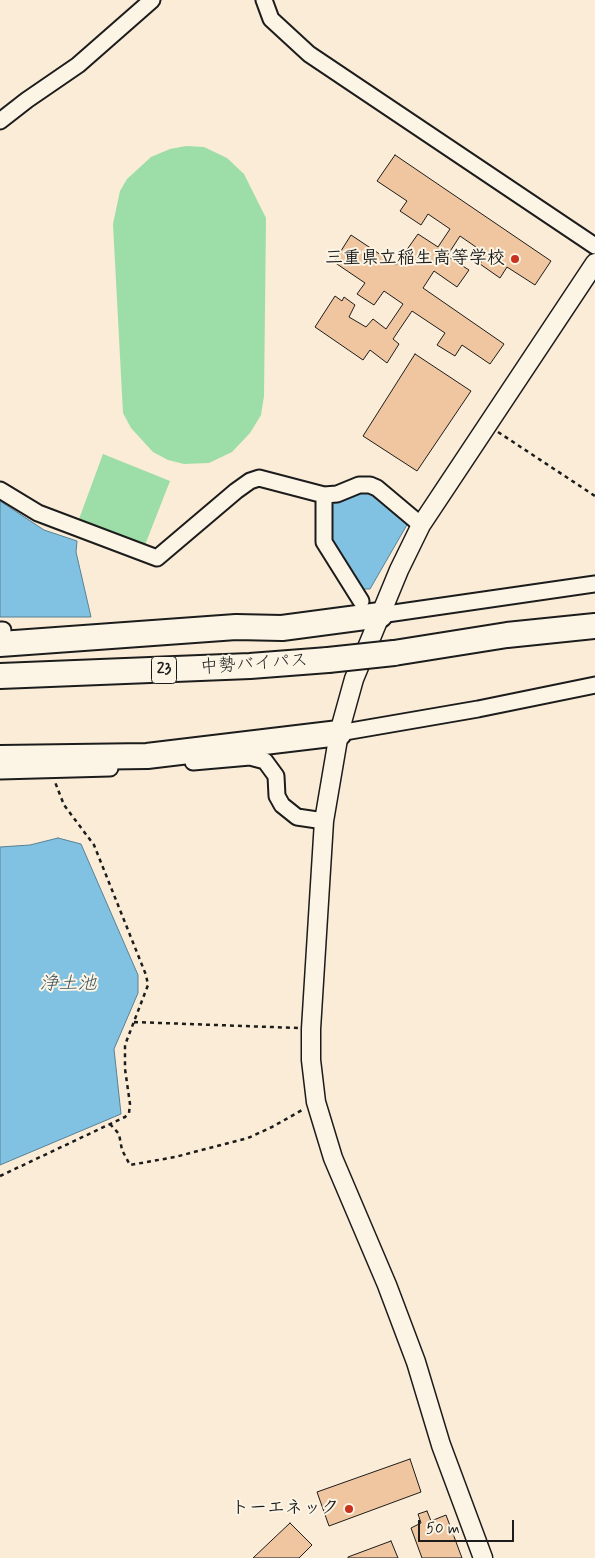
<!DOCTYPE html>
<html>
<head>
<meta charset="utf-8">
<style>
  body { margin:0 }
  #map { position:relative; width:595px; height:1558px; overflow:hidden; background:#faecd7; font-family:Mynerve,sans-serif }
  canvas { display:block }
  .scale { position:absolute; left:418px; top:1520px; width:96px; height:22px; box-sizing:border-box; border:2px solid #1c1c1c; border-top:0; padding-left:6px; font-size:15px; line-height:18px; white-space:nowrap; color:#1c1c1c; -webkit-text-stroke:4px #fcf5e5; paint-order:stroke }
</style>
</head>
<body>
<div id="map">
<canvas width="595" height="1558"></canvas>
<div class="scale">50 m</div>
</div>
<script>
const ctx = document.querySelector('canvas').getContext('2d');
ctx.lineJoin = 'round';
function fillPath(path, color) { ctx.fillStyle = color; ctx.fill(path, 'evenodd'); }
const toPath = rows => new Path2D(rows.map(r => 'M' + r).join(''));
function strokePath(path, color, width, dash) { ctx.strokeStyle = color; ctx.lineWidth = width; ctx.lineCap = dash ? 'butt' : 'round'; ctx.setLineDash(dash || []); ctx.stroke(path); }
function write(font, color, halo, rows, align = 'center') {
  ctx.font = font + ' Mynerve,"Klee One",sans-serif'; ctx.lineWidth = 4; ctx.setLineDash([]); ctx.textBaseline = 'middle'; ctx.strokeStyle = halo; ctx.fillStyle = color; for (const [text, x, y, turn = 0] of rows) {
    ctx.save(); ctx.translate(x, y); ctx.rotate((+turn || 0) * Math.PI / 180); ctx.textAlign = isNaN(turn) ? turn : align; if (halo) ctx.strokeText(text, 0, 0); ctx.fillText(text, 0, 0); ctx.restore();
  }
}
const green = toPath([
  [186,146,204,147,227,158,244,174,266,218,264,396,261,415,250,433,232,452,209,463,184,464,168,460,153,452,131,428,123,413,113,224,120,191,127,179,151,157,170,149],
  [103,454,170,481,145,545,79,519]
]);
const water = toPath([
  [364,493,374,494,408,523,370,589,363,589,329,535,331,503,364,493],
  [0,501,44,530,77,541,76,552,91,617,0,617,0,501],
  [58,838,81,844,138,975,138,993,114,1049,121,1114,0,1165,0,847,30,845,58,838]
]);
const building = toPath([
  [395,155,551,261,535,285,507,267,500,278,480,264,486,254,460,236,447,256,469,270,457,287,434,271,423,288,504,344,490,364,462,345,455,356,437,345,445,333,412,311,393,339,399,344,387,363,370,350,363,360,315,327,335,296,342,301,344,297,355,305,349,317,366,327,373,319,386,329,403,304,384,291,374,305,357,294,365,283,334,262,351,235,396,265,418,234,438,247,450,229,428,214,421,225,400,211,407,201,377,181,395,155],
  [415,354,471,391,417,471,363,436,415,354],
  [410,1459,421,1492,329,1526,317,1492,410,1459],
  [427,1511,431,1521,446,1515,462,1558,422,1558,411,1528,421,1523,418,1514,427,1511],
  [290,1523,312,1545,299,1558,253,1558,290,1523],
  [391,1541,398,1558,348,1558,348,1557,391,1541]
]);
const path = toPath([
  [498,432,595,496],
  [134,1022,298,1028],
  [110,1124,119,1134,122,1150,130,1165,175,1157,248,1138,272,1127,304,1109],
  [0,1176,125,1117,129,1113,130,1104,125,1069,125,1045,148,985,146,975,94,845,64,805,55,782]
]);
const minor = toPath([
  [264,0,271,19,309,54,595,246],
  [0,121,27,100,78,65,152,0],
  [0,490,38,513,157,558,236,491,250,481,259,478,324,495,337,494,359,485,370,485,377,488,421,525],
  [324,495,324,542,361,601],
  [380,615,595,584],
  [0,630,3,630],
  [339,733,478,709,595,685],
  [193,762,250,757,265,761,276,776,277,796,282,805,297,817,324,821],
  [0,771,110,768]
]);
const tertiary = toPath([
  [483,1558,441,1445,416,1362,387,1285,333,1158,316,1102,311,1060,311,1029,324,821,339,733,354,679,399,570,421,525,595,263]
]);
const trunk = toPath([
  [0,644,236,627,282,628,380,615],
  [394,653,507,635,595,626],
  [0,676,250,666,328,660],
  [0,758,147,756,339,733]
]);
const trunkBridge = toPath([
  [328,660,394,653]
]);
const markers = [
  [515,259,5,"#c8321e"],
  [349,1509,5,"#c8321e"]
];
const shields = [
  [164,670,25]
];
const shieldNames = [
  ["23",164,670]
];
const poiNames = [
  ["三重県立稲生高等学校",505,259],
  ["トーエネック",339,1509]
];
const streetNames = [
  ["中勢バイパス",254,665,-4]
];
const waterNames = [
  ["浄土池",68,985]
];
fillPath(green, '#9ddda7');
fillPath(water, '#81c2e2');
strokePath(water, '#598093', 1);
fillPath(building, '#f0c6a0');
strokePath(building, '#1c1c1c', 1);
strokePath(minor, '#1c1c1c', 19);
strokePath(tertiary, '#1c1c1c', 21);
strokePath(trunk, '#1c1c1c', 28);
strokePath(path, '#1c1c1c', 2.5, [4, 4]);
strokePath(minor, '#fcf5e5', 15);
strokePath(tertiary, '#fcf5e5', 18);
strokePath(trunk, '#fcf5e5', 24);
strokePath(trunkBridge, '#1c1c1c', 28, []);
strokePath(trunkBridge, '#fcf5e5', 24);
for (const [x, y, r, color] of markers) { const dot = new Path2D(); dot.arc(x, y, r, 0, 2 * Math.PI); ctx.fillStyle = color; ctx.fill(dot); strokePath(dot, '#fcf5e5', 2); }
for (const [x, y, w] of shields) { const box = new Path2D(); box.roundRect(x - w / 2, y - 13.5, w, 27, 4); ctx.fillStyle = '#fcf5e5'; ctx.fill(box); strokePath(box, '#1c1c1c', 1); }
write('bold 16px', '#1c1c1c', null, shieldNames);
write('bold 18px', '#1c1c1c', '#fcf5e5', poiNames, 'right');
write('18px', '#1c1c1c', '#fcf5e5', streetNames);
write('italic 19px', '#3f5661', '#fcf5e5', waterNames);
</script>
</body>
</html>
